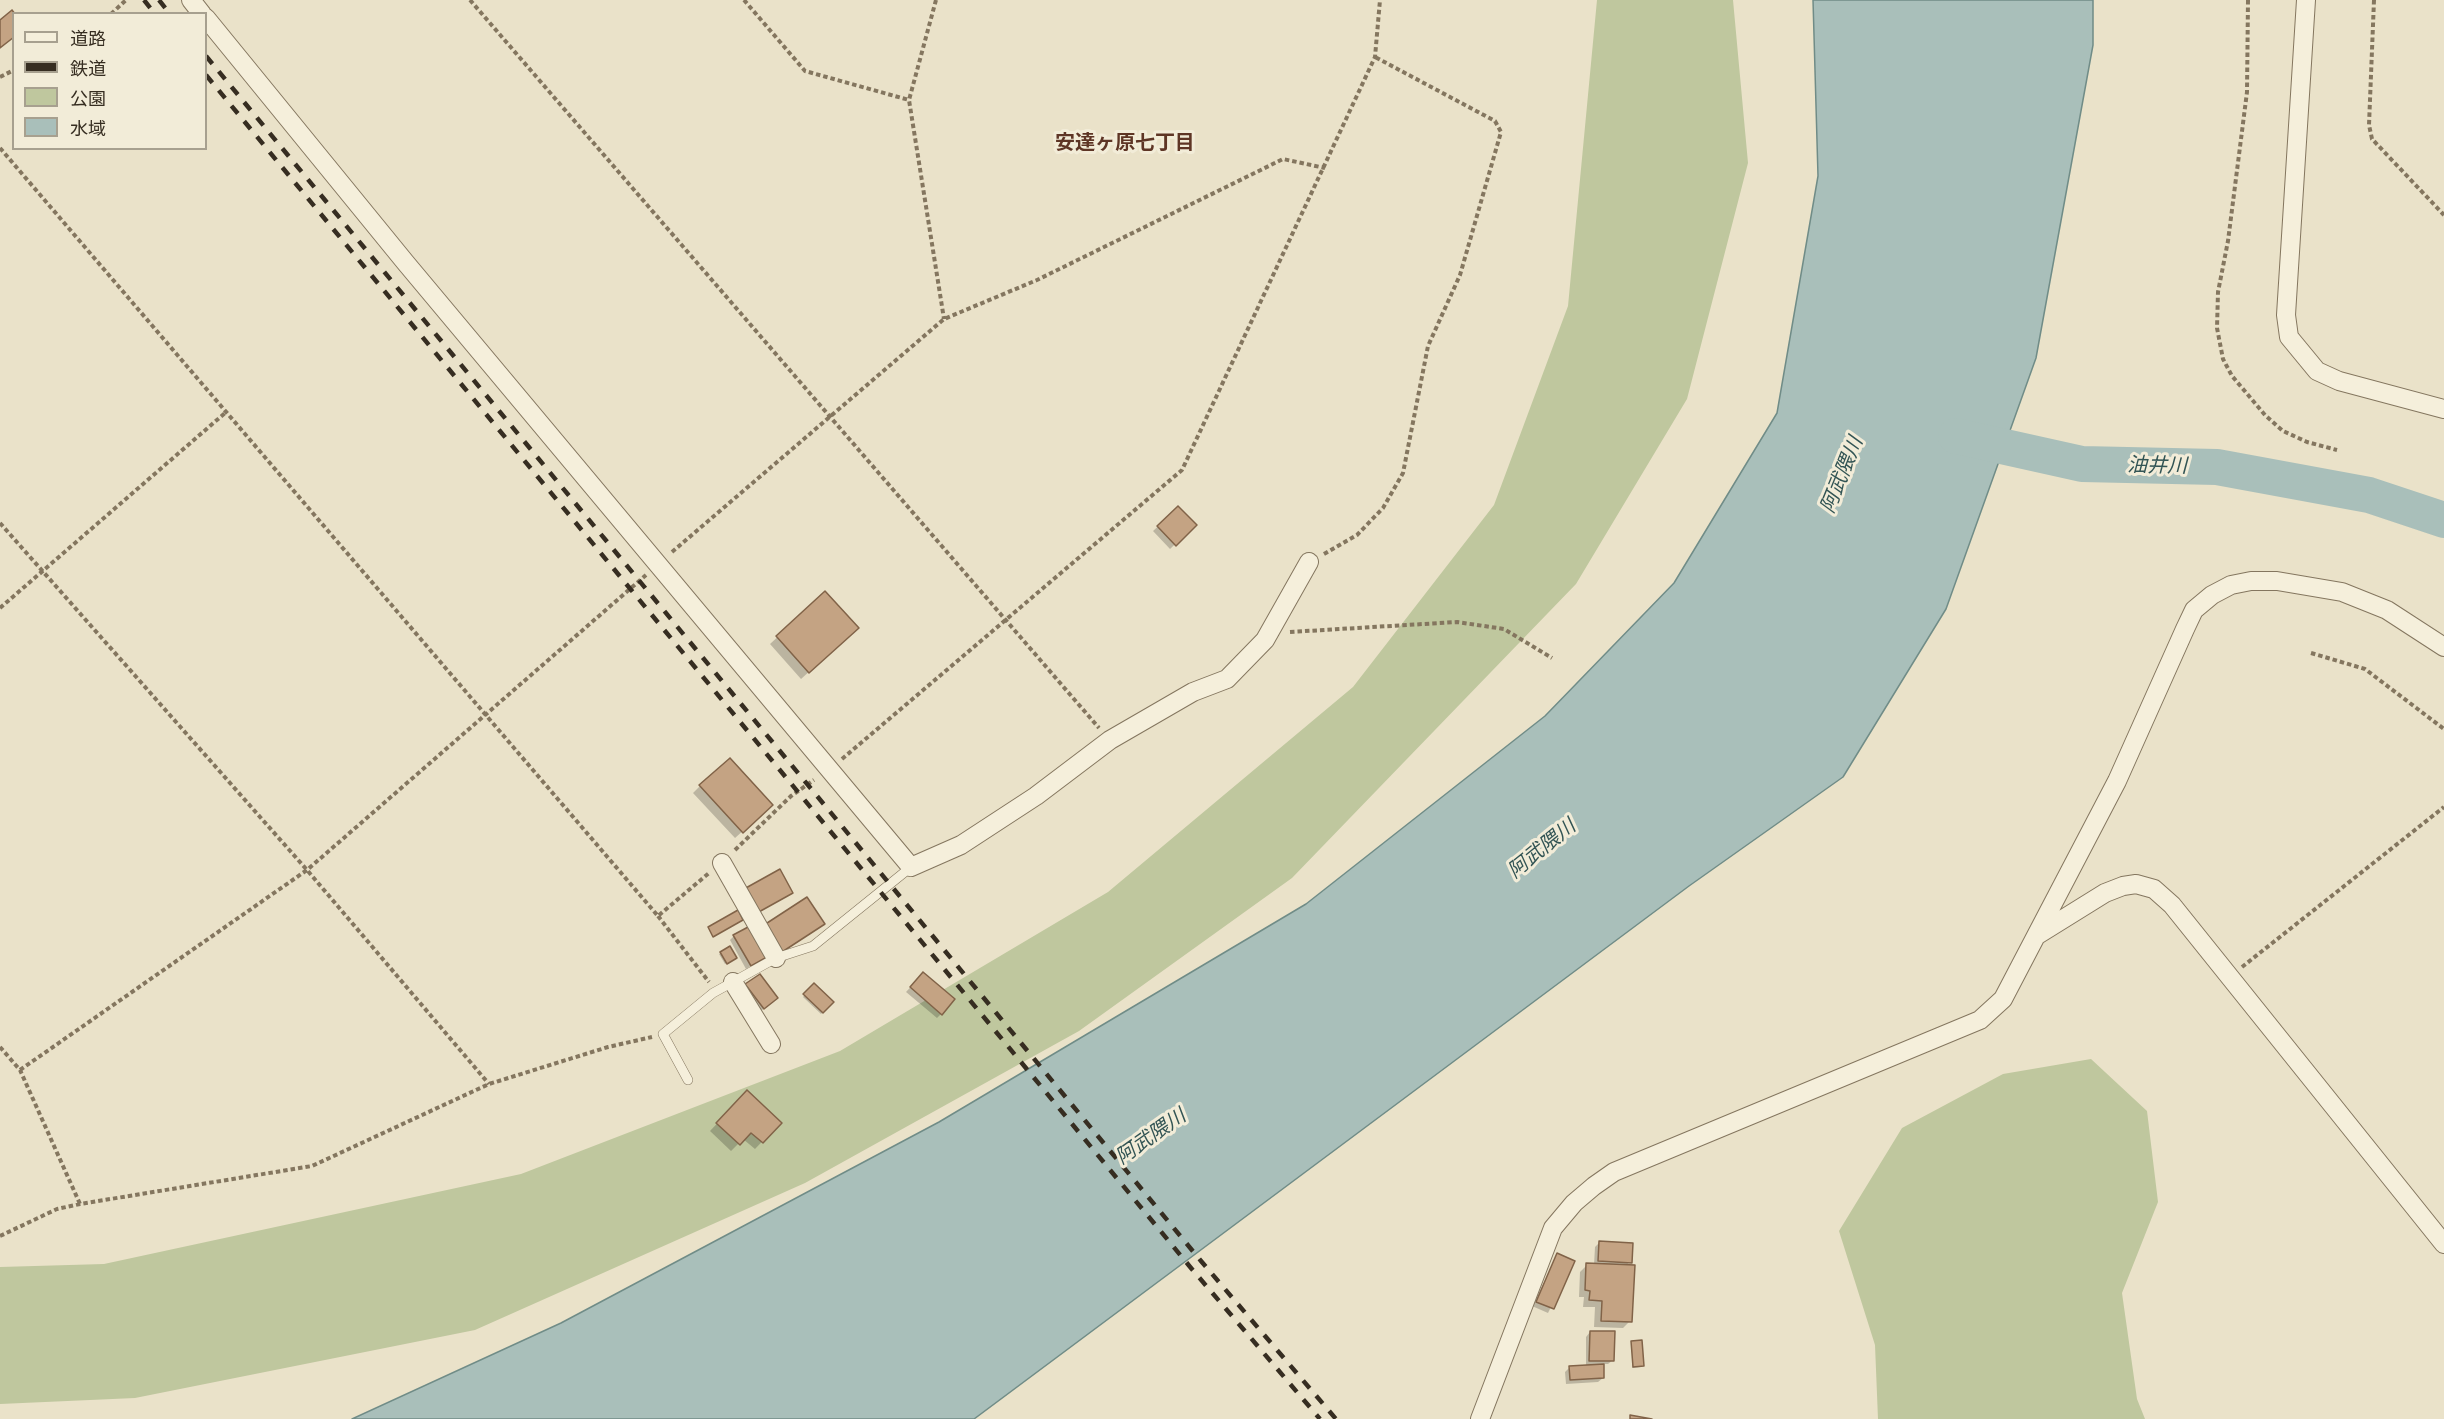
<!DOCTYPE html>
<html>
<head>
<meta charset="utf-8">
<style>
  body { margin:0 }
  #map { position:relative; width:2444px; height:1419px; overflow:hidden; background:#eae2c9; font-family:"Roboto Serif","Noto Sans JP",serif }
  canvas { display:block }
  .legend { position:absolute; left:12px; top:12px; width:195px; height:138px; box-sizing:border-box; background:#f2ecd8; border:2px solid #a7a08f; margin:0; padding:8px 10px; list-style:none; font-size:18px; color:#362d21 }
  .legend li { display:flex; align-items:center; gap:12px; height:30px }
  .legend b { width:30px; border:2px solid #a7a08f }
</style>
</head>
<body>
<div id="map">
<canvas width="2444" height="1419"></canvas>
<ul class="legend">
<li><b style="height:8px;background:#f5efdb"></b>道路</li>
<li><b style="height:8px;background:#362d21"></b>鉄道</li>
<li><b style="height:16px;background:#bfc79e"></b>公園</li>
<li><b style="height:16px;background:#a9bfba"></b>水域</li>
</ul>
</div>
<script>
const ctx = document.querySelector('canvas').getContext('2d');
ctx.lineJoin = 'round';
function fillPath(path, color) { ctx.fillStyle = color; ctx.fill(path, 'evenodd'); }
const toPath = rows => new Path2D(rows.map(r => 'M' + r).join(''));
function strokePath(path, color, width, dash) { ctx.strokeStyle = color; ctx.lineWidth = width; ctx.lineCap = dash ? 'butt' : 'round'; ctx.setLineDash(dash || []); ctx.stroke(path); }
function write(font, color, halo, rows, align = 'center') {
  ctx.font = font + ' "Roboto Serif","Noto Sans JP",serif'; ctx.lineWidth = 6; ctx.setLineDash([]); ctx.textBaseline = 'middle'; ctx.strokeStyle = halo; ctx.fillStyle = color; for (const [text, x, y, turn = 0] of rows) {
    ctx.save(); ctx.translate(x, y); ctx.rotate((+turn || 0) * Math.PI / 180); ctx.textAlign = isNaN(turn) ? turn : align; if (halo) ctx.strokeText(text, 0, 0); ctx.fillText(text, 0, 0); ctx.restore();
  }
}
const green = toPath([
  [1597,0,1733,0,1748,163,1687,399,1576,584,1292,878,1079,1031,805,1183,475,1330,135,1398,0,1404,0,1267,104,1264,521,1174,840,1051,1108,892,1353,687,1494,505,1568,306],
  [2091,1059,2147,1111,2158,1202,2122,1293,2137,1399,2145,1419,1878,1419,1875,1345,1839,1231,1902,1128,2003,1074]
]);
const water = toPath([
  [1813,0,2093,0,2093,45,2036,358,1946,609,1843,777,1689,886,974,1419,352,1419,561,1323,939,1122,1306,904,1545,716,1674,583,1777,413,1818,176,1813,0]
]);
const shadow = toPath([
  [1178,508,1195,525,1170,549,1153,531],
  [825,593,850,635,801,679,770,644],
  [700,786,764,812,735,838,693,793],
  [791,893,753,916,741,895],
  [734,936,765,957,746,969,730,940],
  [721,953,733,959,725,964,719,954],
  [919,978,941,1014,937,1018,906,992],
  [814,985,832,1002,821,1014,803,997],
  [746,986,772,1003,759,1012,742,990],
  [747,1092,780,1123,755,1149,743,1139,731,1151,710,1131],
  [1599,1243,1630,1262,1625,1266,1630,1321,1623,1328,1594,1327,1595,1307,1583,1307,1584,1297,1579,1297,1580,1272,1587,1265,1594,1265,1595,1247],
  [1558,1255,1573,1262,1548,1313,1532,1306],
  [1590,1332,1613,1360,1608,1364,1602,1364,1603,1378,1598,1382,1566,1384,1565,1372,1570,1367,1586,1366,1586,1337],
  [1632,1342,1642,1365,1641,1367,1632,1368]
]);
const river = toPath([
  [1956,436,2082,464,2217,467,2369,495,2444,520]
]);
const building = toPath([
  [12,10,15,14,14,37,0,48,0,20,12,10],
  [1178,506,1197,525,1176,546,1157,526,1178,506],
  [825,591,859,628,809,673,776,636,825,591],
  [730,758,773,805,743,833,699,785,730,758],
  [780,869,793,893,757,913,744,889,780,869],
  [807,897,825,924,782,952,764,925,807,897],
  [738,910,743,920,713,937,708,927,738,910],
  [750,926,767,957,751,966,733,935,750,926],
  [730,946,737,958,727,964,720,952,730,946],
  [923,972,955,999,942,1015,910,987,923,972],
  [760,974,778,998,764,1009,745,984,760,974],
  [814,983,834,1002,823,1013,803,994,814,983],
  [747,1090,782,1123,763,1143,751,1133,740,1145,716,1123,747,1090],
  [1599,1241,1633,1243,1632,1263,1598,1261,1599,1241],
  [1557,1253,1575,1261,1554,1309,1536,1302,1557,1253],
  [1586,1263,1635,1265,1632,1322,1601,1321,1602,1301,1589,1300,1590,1291,1585,1290,1586,1263],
  [1590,1331,1615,1331,1614,1361,1589,1361,1590,1331],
  [1642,1340,1644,1366,1633,1367,1631,1341,1642,1340],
  [1604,1364,1604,1378,1570,1380,1569,1366,1604,1364],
  [1630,1415,1652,1419,1630,1419,1630,1415]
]);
const path = toPath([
  [470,0,1099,728],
  [744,0,805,71,909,100],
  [936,0,909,100,944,319],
  [2248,0,2247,92,2228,241,2218,292,2217,328,2223,359,2232,376,2265,415,2283,431,2307,442,2337,450],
  [2374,0,2369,125,2372,139,2444,215],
  [111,14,126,0],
  [0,77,14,70],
  [0,148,658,916,709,873],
  [0,523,307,870,489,1084],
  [672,552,944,319,1037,280,1283,159,1325,168],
  [1324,554,1357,535,1383,508,1403,473,1428,346,1460,275,1501,132,1495,121,1375,57],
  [0,608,225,413],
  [1290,632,1457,622,1504,629,1552,658],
  [2311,653,2365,669,2444,729],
  [842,759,1182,470,1375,57,1380,0],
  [735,850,791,796,814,780],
  [658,916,709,982],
  [2242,967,2444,807],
  [0,1047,20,1070,80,1204],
  [20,1070,307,870,646,575],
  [0,1236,57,1209,80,1204,312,1166,489,1084,608,1047,652,1037]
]);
const service = toPath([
  [688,1080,663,1034,713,993,776,958,813,946,911,867]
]);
const minor = toPath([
  [191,0,202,14],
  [2306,0,2286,315,2289,337,2317,371,2339,381,2444,409],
  [206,18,405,262,911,867,961,845,1036,796,1110,740,1193,692,1227,679,1265,640,1309,562],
  [722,863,776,958],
  [2039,934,2105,893,2123,886,2136,884,2154,889,2172,905,2444,1244],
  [733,982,771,1044],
  [1480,1419,1553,1228,1574,1203,1594,1186,1614,1172,1980,1020,2003,999,2117,781,2185,629,2194,610,2212,595,2231,585,2251,581,2277,581,2342,592,2387,610,2444,647]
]);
const rail = toPath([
  [144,0,155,14],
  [159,0,170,14],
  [206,56,1201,1261,1336,1419],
  [206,75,1191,1268,1320,1419]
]);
const neighbourhoodNames = [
  ["安達ヶ原七丁目",1125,143]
];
const waterNames = [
  ["油井川",2157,466,1],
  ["阿武隈川",1842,475,-68],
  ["阿武隈川",1542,849,-39],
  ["阿武隈川",1151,1137,-35]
];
fillPath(green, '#bfc79e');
fillPath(water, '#a9bfba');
strokePath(water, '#708c87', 1.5);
fillPath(shadow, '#0003');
strokePath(river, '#a9bfba', 36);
fillPath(building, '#c4a383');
strokePath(building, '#816348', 1.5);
strokePath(service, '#84765f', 10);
strokePath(minor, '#84765f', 20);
strokePath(path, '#84765f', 4, [4.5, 3]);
strokePath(service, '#f5efdb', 9);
strokePath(minor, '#f5efdb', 18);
strokePath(rail, '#362d21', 4.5, [10, 10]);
write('bold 20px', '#5e3525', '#f2ecd8', neighbourhoodNames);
write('italic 20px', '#325454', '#f2ecd8', waterNames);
</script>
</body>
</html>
